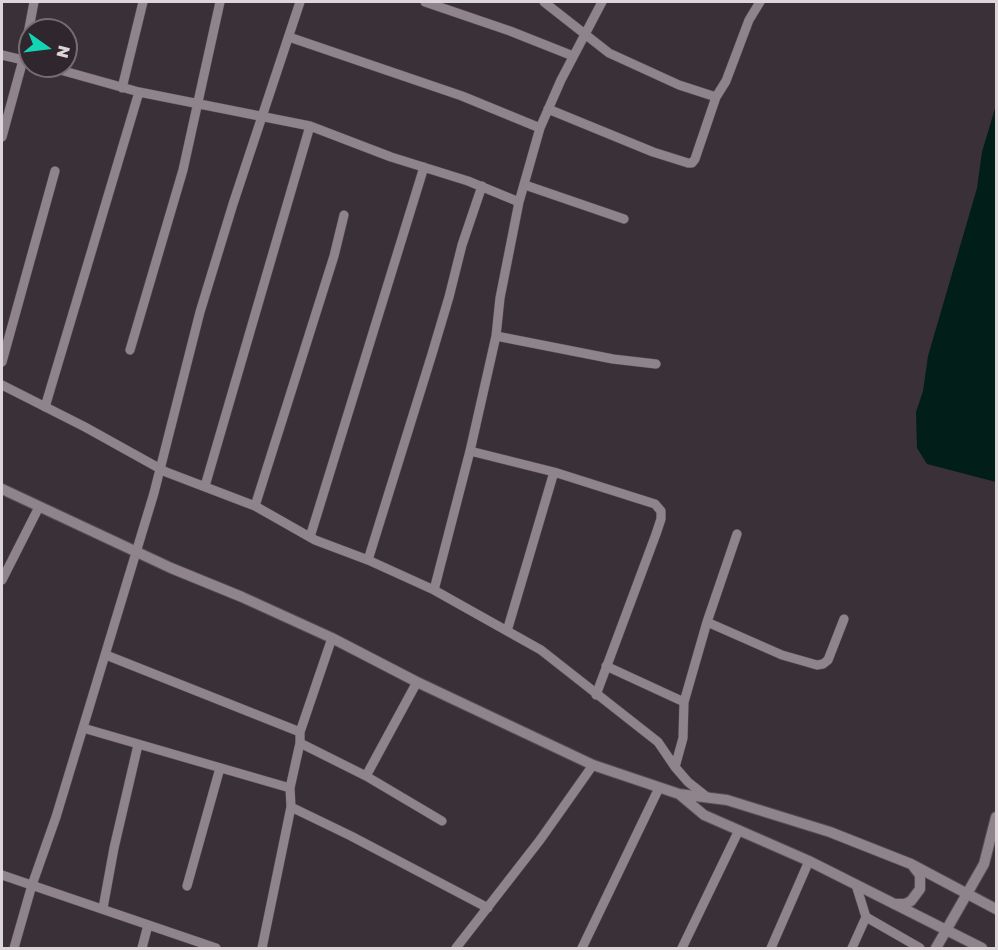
<!DOCTYPE html>
<html>
<head>
<meta charset="utf-8">
<style>
  body { margin:0 }
  #map { position:relative; width:998px; height:950px; overflow:hidden; background:#3a3038; font-family:"Golos Text",sans-serif }
  canvas { display:block }
  .frame { position:absolute; inset:0; border:3px solid #dcd6db; pointer-events:none }
  .north { position:absolute; left:18px; top:18px; width:60px; height:60px; box-sizing:border-box; background:#30272e; border:2px solid #756d73; border-radius:50%; rotate:104deg; font-size:16px; font-weight:700; line-height:24px; text-align:center; color:#dcd6db }
  .north::after { content:''; display:block; margin:auto; width:21px; height:27px; background:#14d5b3; clip-path:polygon(50% 0,100% 100%,50% 72%,0 100%) }
</style>
</head>
<body>
<div id="map">
<canvas width="998" height="950"></canvas>
<div class="frame"></div>
<div class="north">N</div>
</div>
<script>
const ctx = document.querySelector('canvas').getContext('2d');
ctx.lineJoin = 'round';
function fillPath(path, color) { ctx.fillStyle = color; ctx.fill(path, 'evenodd'); }
const toPath = rows => new Path2D(rows.map(r => 'M' + r).join(''));
function strokePath(path, color, width, dash) { ctx.strokeStyle = color; ctx.lineWidth = width; ctx.lineCap = dash ? 'butt' : 'round'; ctx.setLineDash(dash || []); ctx.stroke(path); }
const water = toPath([
  [996,105,996,482,927,464,917,448,916,412,923,391,928,356,977,188,982,152]
]);
const minor = toPath([
  [425,2,510,31,573,56],
  [544,2,609,53,679,85,716,97],
  [289,37,462,96,540,128],
  [2,55,23,60,34,2],
  [46,66,139,92,310,126,391,157,468,181,519,202],
  [122,88,143,2],
  [548,109,653,152,688,163,692,163,695,159,716,97,726,81,749,20,760,2],
  [2,137,23,60,30,62],
  [525,185,624,219],
  [496,336,613,359,656,364],
  [130,350,183,170,220,2],
  [2,362,55,171],
  [2,385,85,427,166,472,255,506,315,540,368,560,434,590,541,650,658,742,675,767,688,782,707,797],
  [45,407,139,92],
  [470,451,554,472,655,504,661,511,661,519,656,534,596,695],
  [205,486,310,126],
  [255,506,334,256,344,215],
  [310,537,424,167],
  [368,560,432,354,449,297,462,245,482,186],
  [2,580,39,507],
  [434,590,470,451,496,336,500,298,519,202,540,128,561,80,602,2],
  [707,622,782,655,817,665,823,664,828,660,844,619],
  [507,631,554,472],
  [106,655,300,732],
  [606,666,684,702,683,738,675,767],
  [684,702,707,622,737,534],
  [83,728,290,788],
  [300,743,366,776,442,821],
  [366,776,417,682],
  [291,807,351,836,488,908],
  [2,875,216,948],
  [856,885,866,917,920,948],
  [187,886,220,768],
  [103,908,114,848,138,745],
  [14,948,32,885,56,817,154,493,200,312,233,204,300,2],
  [142,948,148,925],
  [262,948,291,807,290,788,300,743,300,732,332,638],
  [456,948,540,840,593,765],
  [582,948,659,788],
  [682,948,739,830],
  [771,948,809,861],
  [852,948,866,917]
]);
const tertiary = toPath([
  [2,489,171,568,242,597,332,638,417,682,593,765,679,794,727,800,830,832,911,864,996,909],
  [679,794,704,815,809,861,982,948],
  [894,904,905,904,911,901,920,889,920,875,913,866],
  [936,948,984,864,996,817]
]);
fillPath(water, '#021e18');
strokePath(minor, '#554d54', 10);
strokePath(tertiary, '#554d54', 12);
strokePath(minor, '#8f838c', 9);
strokePath(tertiary, '#8f838c', 10);
</script>
</body>
</html>
